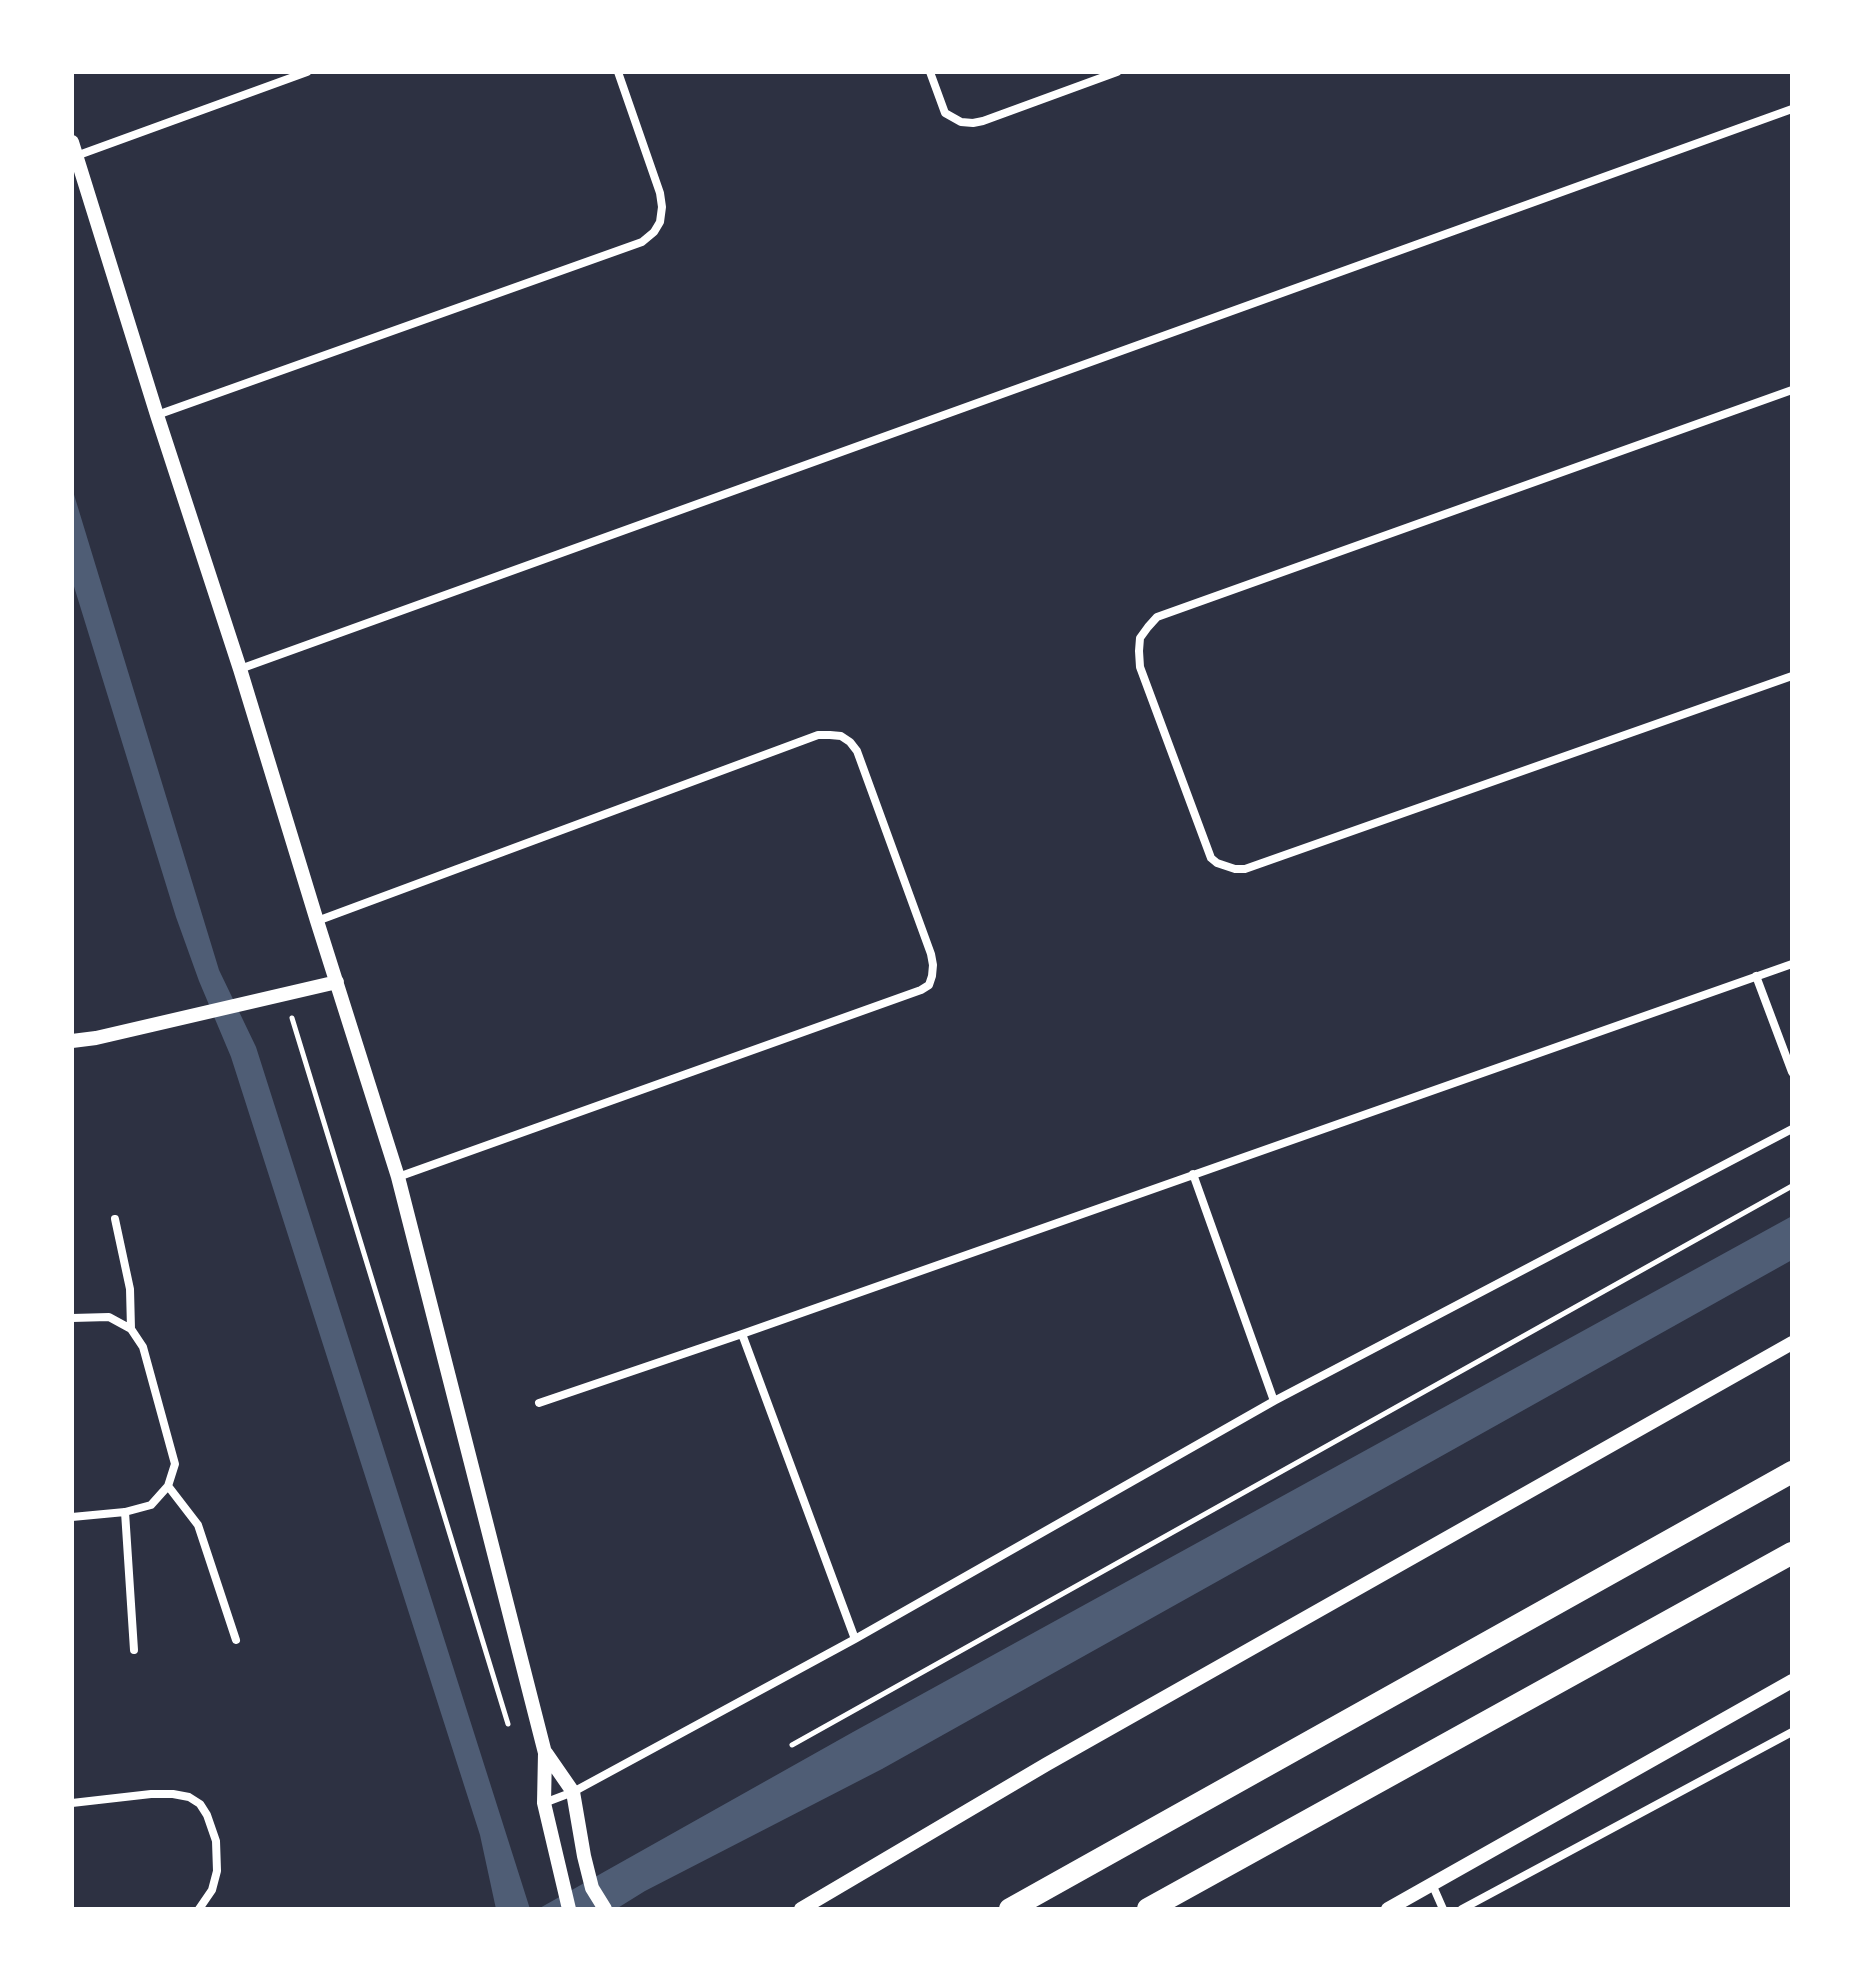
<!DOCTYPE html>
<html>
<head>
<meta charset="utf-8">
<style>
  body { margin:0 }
  #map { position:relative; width:1864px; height:1981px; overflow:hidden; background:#2d3142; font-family:"IBM Plex Sans",sans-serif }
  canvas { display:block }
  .frame { position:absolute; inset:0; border:74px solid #fff; pointer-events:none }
</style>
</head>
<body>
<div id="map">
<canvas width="1864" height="1981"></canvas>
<div class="frame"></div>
</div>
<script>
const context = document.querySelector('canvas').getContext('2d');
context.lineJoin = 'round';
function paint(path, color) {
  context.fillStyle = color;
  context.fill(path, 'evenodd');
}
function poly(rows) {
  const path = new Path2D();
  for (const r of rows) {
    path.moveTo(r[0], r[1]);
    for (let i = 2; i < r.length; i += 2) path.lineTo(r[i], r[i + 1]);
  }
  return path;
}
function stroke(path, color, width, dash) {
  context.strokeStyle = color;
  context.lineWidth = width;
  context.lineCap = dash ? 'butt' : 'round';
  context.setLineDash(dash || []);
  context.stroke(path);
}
const water = poly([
  [72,488,219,970,256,1047,530,1909,496,1909,480,1835,231,1057,199,981,176,917,72,580],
  [1792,1216,1792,1260,882,1769,645,1891,616,1909,538,1909,853,1732]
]);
const path = poly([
  [292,1018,508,1724],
  [792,1745,1792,1186]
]);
const minor = poly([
  [930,72,945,113,961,122,973,123,983,121,1117,72],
  [76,156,307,72],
  [1792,390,1157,617,1148,627,1140,638,1139,651,1140,667,1211,858,1217,863,1235,869,1245,869,1792,676],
  [157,415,642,242,654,232,660,222,662,207,660,193,618,72],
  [240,669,1792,109],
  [317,921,818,735,830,735,841,736,850,742,857,751,931,954,933,965,932,976,929,985,921,990,398,1177],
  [1756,976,1792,1072],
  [1193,1174,1274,1401],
  [115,1219,130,1289,131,1329],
  [72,1318,109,1317,131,1329,143,1347,175,1464,168,1486,151,1505,125,1512,72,1517],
  [742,1334,855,1639],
  [539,1403,742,1334,1792,964],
  [168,1486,198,1525,236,1640],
  [125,1512,134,1650],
  [72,1803,151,1794,173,1794,189,1797,200,1804,207,1815,216,1841,217,1871,212,1890,199,1909],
  [544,1803,573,1792,855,1639,1274,1401,1792,1129],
  [1432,1884,1443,1909],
  [1462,1909,1792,1732]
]);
const tertiary = poly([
  [72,142,157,415,240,669,317,921,398,1177,545,1753,544,1803,569,1909],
  [72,1041,96,1038,337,982],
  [546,1753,573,1792,584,1856,592,1888,605,1909],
  [801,1909,1047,1764,1792,1343],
  [1388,1909,1792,1681]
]);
const trunk = poly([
  [1010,1909,1792,1472],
  [1148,1909,1792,1553]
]);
paint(water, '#4f5d75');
stroke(path, '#fff', 5);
stroke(minor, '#fff', 8);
stroke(tertiary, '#fff', 14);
stroke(trunk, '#fff', 22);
</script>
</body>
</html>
